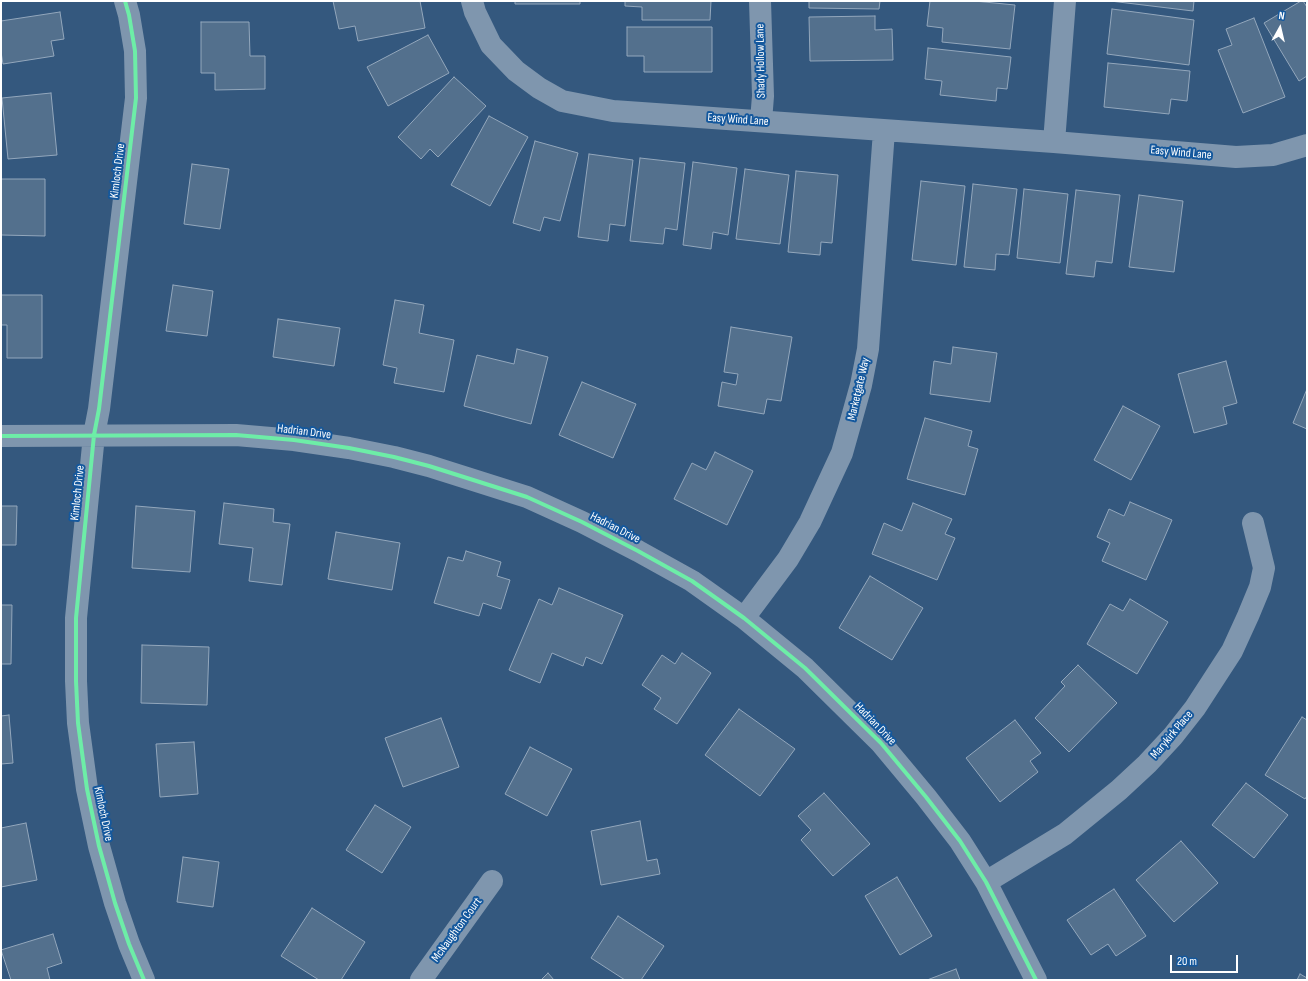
<!DOCTYPE html>
<html>
<head>
<meta charset="utf-8">
<style>
  body { margin:0 }
  #map { position:relative; width:1308px; height:981px; overflow:hidden; background:#34587e; font-family:"Sofia Sans Condensed",sans-serif }
  canvas { display:block }
  .frame { position:absolute; inset:0; border:2px solid #fff; pointer-events:none }
  .north { position:absolute; left:1260px; top:8px; width:40px; height:40px; -webkit-text-stroke:3px #14589d; paint-order:stroke; rotate:8deg; font-size:11px; font-weight:700; line-height:16px; text-align:center; color:#fff }
  .north::after { content:''; display:block; margin:auto; width:14px; height:18px; background:#fff; clip-path:polygon(50% 0,100% 100%,50% 72%,0 100%) }
  .scale { position:absolute; left:1170px; top:955px; width:68px; height:18px; box-sizing:border-box; border:2px solid #fff; border-top:0; padding-left:5px; font-size:12px; line-height:14px; white-space:nowrap; color:#fff; -webkit-text-stroke:3px #14589d; paint-order:stroke }
</style>
</head>
<body>
<div id="map">
<canvas width="1308" height="981"></canvas>
<div class="frame"></div>
<div class="north">N</div>
<div class="scale">20 m</div>
</div>
<script>
const context = document.querySelector('canvas').getContext('2d');
context.lineJoin = 'round';
function paint(path, color) {
  context.fillStyle = color;
  context.fill(path, 'evenodd');
}
function poly(rows) {
  const path = new Path2D();
  for (const r of rows) {
    path.moveTo(r[0], r[1]);
    for (let i = 2; i < r.length; i += 2) path.lineTo(r[i], r[i + 1]);
  }
  return path;
}
function stroke(path, color, width, dash) {
  context.strokeStyle = color;
  context.lineWidth = width;
  context.lineCap = dash ? 'butt' : 'round';
  context.setLineDash(dash || []);
  context.stroke(path);
}
function drawText(font, color, halo, rows, align = 'center') {
  context.font = font + ' "Sofia Sans Condensed",sans-serif';
  context.lineWidth = 4;
  context.setLineDash([]);
  context.textBaseline = 'middle';
  context.strokeStyle = halo;
  context.fillStyle = color;
  for (const [text, x, y, turn = 0] of rows) {
    context.save();
    context.translate(x, y);
    context.rotate((+turn || 0) * Math.PI / 180);
    context.textAlign = isNaN(turn) ? turn : align;
    if (halo) context.strokeText(text, 0, 0);
    context.fillText(text, 0, 0);
    context.restore();
  }
}
const building = poly([
  [333,1,420,1,425,28,358,41,355,26,339,29,333,1],
  [515,1,580,1,580,4,515,4,515,1],
  [625,1,711,1,710,20,642,20,642,7,625,6,625,1],
  [809,1,880,1,879,9,809,8,809,1],
  [930,1,974,1,1015,5,1010,49,942,42,943,28,927,26,930,1],
  [1110,1,1194,1,1193,11,1110,1],
  [1301,1,1303,1,1307,7,1307,76,1299,81,1264,23,1301,1],
  [1112,9,1194,20,1189,65,1107,54,1112,9],
  [60,12,64,39,51,41,54,56,3,64,1,52,1,21,60,12],
  [875,16,875,30,892,29,893,60,810,61,809,17,875,16],
  [1254,18,1285,97,1243,113,1218,50,1232,45,1226,29,1254,18],
  [201,22,249,22,250,56,265,56,265,89,215,90,215,73,201,73,201,22],
  [627,27,712,27,712,72,644,72,644,56,627,56,627,27],
  [428,35,449,73,388,106,367,67,428,35],
  [928,48,1011,57,1007,89,997,88,996,101,940,95,942,81,925,79,928,48],
  [1108,63,1190,71,1187,101,1171,99,1169,114,1104,107,1108,63],
  [454,77,486,106,438,157,430,149,421,159,398,137,454,77],
  [51,93,57,155,8,159,2,98,51,93],
  [489,116,528,137,490,206,451,185,489,116],
  [535,141,578,153,560,221,544,217,540,231,513,223,535,141],
  [589,154,633,160,625,226,610,224,608,241,578,237,589,154],
  [640,158,685,163,677,230,665,228,663,244,630,241,640,158],
  [693,162,737,168,728,235,713,232,711,249,683,245,693,162],
  [192,164,229,169,220,229,184,224,192,164],
  [745,169,789,175,780,244,736,239,745,169],
  [796,171,838,175,832,243,821,242,820,255,788,252,796,171],
  [1,179,45,179,45,236,1,235,1,179],
  [921,181,965,186,956,265,912,260,921,181],
  [973,184,1017,189,1009,255,996,254,995,270,964,267,973,184],
  [1024,189,1068,194,1060,263,1017,258,1024,189],
  [1076,190,1120,195,1112,263,1096,261,1094,277,1066,274,1076,190],
  [1139,195,1183,201,1174,272,1129,267,1139,195],
  [173,285,213,291,207,336,166,331,173,285],
  [1,295,42,295,42,358,7,358,7,325,1,325,1,295],
  [395,300,424,305,419,333,454,340,444,392,394,383,397,368,383,365,395,300],
  [278,319,340,328,334,366,273,357,278,319],
  [731,327,792,337,781,401,767,399,764,414,718,406,722,382,736,385,738,374,724,372,731,327],
  [953,347,997,353,990,402,930,394,934,361,951,364,953,347],
  [517,349,548,357,531,424,464,406,477,355,514,364,517,349],
  [1226,361,1237,403,1223,407,1227,424,1194,433,1178,374,1226,361],
  [582,382,636,404,613,458,559,435,582,382],
  [1307,389,1307,429,1293,423,1307,389],
  [1123,406,1160,426,1131,480,1094,460,1123,406],
  [925,418,972,431,968,446,978,449,965,495,907,479,925,418],
  [715,452,753,471,727,525,674,499,692,463,706,470,715,452],
  [1130,502,1172,520,1146,580,1102,561,1110,543,1097,537,1109,509,1124,516,1130,502],
  [224,503,274,509,273,522,290,524,282,585,249,581,253,548,219,544,224,503],
  [913,503,952,519,945,534,955,538,937,580,872,554,884,523,902,531,913,503],
  [1,506,17,506,16,545,1,545,1,506],
  [136,506,195,511,190,572,132,568,136,506],
  [336,532,400,543,392,590,328,579,336,532],
  [466,551,501,562,497,576,510,580,501,609,483,603,479,616,434,603,448,557,463,561,466,551],
  [870,576,923,608,892,660,839,628,870,576],
  [559,588,623,615,602,664,586,657,583,666,552,653,540,683,509,670,539,599,552,605,559,588],
  [1130,599,1168,622,1137,674,1087,644,1110,604,1123,611,1130,599],
  [1,605,12,605,11,664,1,664,1,605],
  [142,645,209,647,207,705,141,703,142,645],
  [682,653,711,673,677,724,654,709,661,698,642,685,662,655,675,664,682,653],
  [1078,665,1117,703,1069,752,1035,718,1065,686,1061,682,1078,665],
  [739,709,795,749,760,796,705,755,739,709],
  [9,715,13,763,1,764,1,716,9,715],
  [1302,717,1307,720,1307,796,1305,799,1265,775,1302,717],
  [441,718,459,767,403,787,385,738,441,718],
  [1015,720,1041,753,1030,761,1038,772,1000,802,966,758,1015,720],
  [194,742,198,794,160,797,156,744,194,742],
  [530,747,572,769,547,816,505,794,530,747],
  [1246,783,1288,815,1254,858,1212,825,1246,783],
  [824,793,870,844,833,876,801,840,811,830,798,816,824,793],
  [375,805,411,827,382,873,346,850,375,805],
  [640,821,647,861,657,859,660,874,601,885,591,831,640,821],
  [26,823,37,880,1,887,1,828,26,823],
  [1181,841,1218,883,1174,922,1136,880,1181,841],
  [183,857,219,862,213,907,177,902,183,857],
  [897,877,932,936,900,955,865,896,897,877],
  [1114,889,1146,936,1116,956,1108,944,1091,955,1067,920,1114,889],
  [312,908,365,942,341,980,319,980,281,956,312,908],
  [618,916,664,946,641,980,625,980,591,958,618,916],
  [53,934,62,963,47,968,50,980,11,980,1,950,53,934],
  [956,969,960,980,927,980,956,969],
  [548,973,554,980,541,980,548,973],
  [1300,974,1307,978,1307,980,1297,980,1300,974]
]);
const minor = poly([
  [125,1,129,15,135,51,136,98,99,409,94,435,76,618,76,681,78,723,87,789,99,846,115,903,129,944,144,980],
  [472,1,475,12,491,45,516,71,539,88,562,101,613,111,1054,142,1236,157,1273,155,1307,145],
  [760,1,763,96,761,121],
  [1054,142,1065,1],
  [1,436,236,435,294,440,349,448,394,457,429,466,527,497,582,522,638,551,692,581,744,618,805,668,881,743,926,797,960,841,986,882,1036,980],
  [744,618,788,559,810,522,842,453,851,421,861,385,868,349,884,131],
  [986,882,1065,834,1119,790,1147,764,1173,736,1195,708,1232,651,1248,616,1260,587,1264,568,1253,523],
  [421,980,492,881]
]);
const cycleway = poly([
  [125,1,129,15,135,51,136,98,99,409,94,435,76,618,76,681,78,723,87,789,99,846,115,903,129,944,144,980],
  [1,436,236,435,294,440,349,448,394,457,429,466,527,497,582,522,638,551,692,581,744,618,805,668,881,743,926,797,960,841,986,882,1036,980]
]);
const streetNames = [
  ["Shady Hollow Lane",761,61,-91],
  ["Easy Wind Lane",738,120,4],
  ["Easy Wind Lane",1181,153,5],
  ["Kimloch Drive",118,171,-83],
  ["Marketgate Way",859,389,-77],
  ["Hadrian Drive",304,432,7],
  ["Kimloch Drive",78,493,-84],
  ["Hadrian Drive",615,528,27],
  ["Hadrian Drive",875,724,46],
  ["Marykirk Place",1172,735,-50],
  ["Kimloch Drive",103,814,78],
  ["McNaughton Court",457,930,-54]
];
paint(building, '#53708d');
stroke(building, '#93a7bc', 1);
stroke(minor, '#7f96ae', 22);
stroke(cycleway, '#6deda7', 4);
drawText('12px', '#fff', '#14589d', streetNames);
</script>
</body>
</html>
